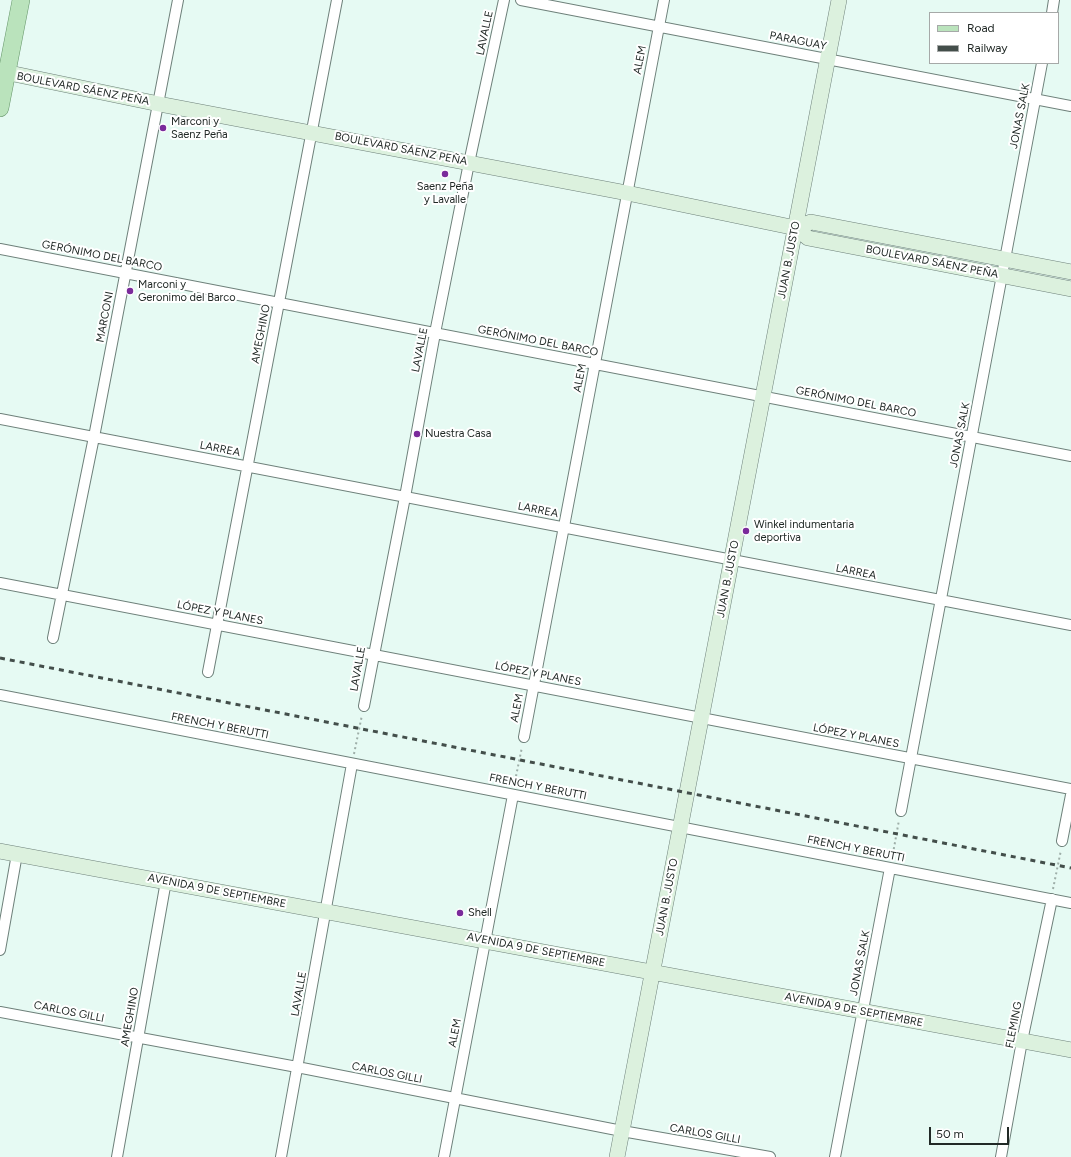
<!DOCTYPE html>
<html>
<head>
<meta charset="utf-8">
<style>
  body { margin:0 }
  #map { position:relative; width:1071px; height:1157px; overflow:hidden; background:#e6faf3; font-family:Figtree,sans-serif }
  canvas { display:block }
  .legend { position:absolute; left:929px; top:12px; width:130px; height:52px; box-sizing:border-box; background:#fff; border:1px solid #a6a9a8; margin:0; padding:5px 7px; list-style:none; font-size:12px; color:#212926 }
  .legend li { display:flex; align-items:center; gap:8px; height:20px }
  .legend b { width:20px; border:1px solid #a6a9a8 }
  .scale { position:absolute; left:929px; top:1127px; width:80px; height:18px; box-sizing:border-box; border:2px solid #212926; border-top:0; padding-left:5px; font-size:12px; line-height:14px; white-space:nowrap; color:#212926; -webkit-text-stroke:3px #fff; paint-order:stroke }
</style>
</head>
<body>
<div id="map">
<canvas width="1071" height="1157"></canvas>
<ul class="legend">
<li><b style="height:5px;background:#bae3bc"></b>Road</li>
<li><b style="height:5px;background:#434e4a"></b>Railway</li>
</ul>
<div class="scale">50 m</div>
</div>
<script>
const context = document.querySelector('canvas').getContext('2d');
context.lineJoin = 'round';
function poly(rows) {
  const path = new Path2D();
  for (const r of rows) {
    path.moveTo(r[0], r[1]);
    for (let i = 2; i < r.length; i += 2) path.lineTo(r[i], r[i + 1]);
  }
  return path;
}
function stroke(path, color, width, dash) {
  context.strokeStyle = color;
  context.lineWidth = width;
  context.lineCap = dash ? 'butt' : 'round';
  context.setLineDash(dash || []);
  context.stroke(path);
}
function drawText(font, color, halo, rows, align = 'center') {
  context.font = font + ' Figtree,sans-serif';
  context.lineWidth = 4;
  context.setLineDash([]);
  context.textBaseline = 'middle';
  context.strokeStyle = halo;
  context.fillStyle = color;
  for (const [text, x, y, turn = 0] of rows) {
    context.save();
    context.translate(x, y);
    context.rotate((+turn || 0) * Math.PI / 180);
    context.textAlign = isNaN(turn) ? turn : align;
    if (halo) context.strokeText(text, 0, 0);
    context.fillText(text, 0, 0);
    context.restore();
  }
}
const path = poly([
  [354,754,362,715],
  [514,786,522,747],
  [892,859,899,820],
  [1053,889,1061,850]
]);
const street = poly([
  [521,0,1071,106],
  [1052,13,1054,0],
  [0,249,1071,456],
  [0,419,1071,625],
  [0,583,1071,789],
  [53,638,94,437,178,0],
  [208,672,337,0],
  [0,695,1071,903],
  [364,706,405,497,435,333,469,163,504,0],
  [524,737,664,0],
  [901,811,1042,63],
  [1062,841,1071,795],
  [0,950,17,854],
  [0,1012,297,1067,622,1131,770,1157],
  [117,1157,166,881],
  [281,1157,352,764],
  [444,1157,513,795],
  [835,1157,890,868],
  [1001,1157,1022,1041,1052,899]
]);
const secondary = poly([
  [0,71,159,104,627,193,796,228,808,238,1071,289],
  [796,228,811,222,1071,272],
  [0,851,1071,1050],
  [617,1157,839,0]
]);
const primary = poly([
  [0,108,21,0]
]);
const rail = poly([
  [0,658,1071,868]
]);
const markers = [
  [163,128,4,"#7a2a9b"],
  [445,174,4,"#7a2a9b"],
  [130,291,4,"#7a2a9b"],
  [417,434,4,"#7a2a9b"],
  [746,531,4,"#7a2a9b"],
  [460,913,4,"#7a2a9b"]
];
const streetNames = [
  ["LAVALLE",485,33,-78],
  ["PARAGUAY",798,41,11],
  ["ALEM",640,60,-79],
  ["BOULEVARD SÁENZ PEÑA",83,89,11],
  ["JONAS SALK",1020,116,-79],
  ["BOULEVARD SÁENZ PEÑA",401,149,11],
  ["GERÓNIMO DEL BARCO",102,256,11],
  ["JUAN B. JUSTO",789,260,-79],
  ["BOULEVARD SÁENZ PEÑA",932,262,11],
  ["MARCONI",105,317,-79],
  ["AMEGHINO",261,334,-79],
  ["GERÓNIMO DEL BARCO",538,341,11],
  ["LAVALLE",420,350,-79],
  ["ALEM",580,378,-79],
  ["GERÓNIMO DEL BARCO",856,402,11],
  ["JONAS SALK",960,435,-79],
  ["LARREA",220,449,11],
  ["LARREA",538,510,11],
  ["LARREA",856,572,11],
  ["JUAN B. JUSTO",728,579,-79],
  ["LÓPEZ Y PLANES",220,613,11],
  ["LAVALLE",358,669,-80],
  ["LÓPEZ Y PLANES",538,674,11],
  ["ALEM",517,708,-79],
  ["FRENCH Y BERUTTI",220,726,11],
  ["LÓPEZ Y PLANES",856,736,11],
  ["FRENCH Y BERUTTI",538,787,11],
  ["FRENCH Y BERUTTI",856,849,11],
  ["AVENIDA 9 DE SEPTIEMBRE",217,891,11],
  ["JUAN B. JUSTO",667,897,-79],
  ["AVENIDA 9 DE SEPTIEMBRE",536,950,11],
  ["JONAS SALK",860,963,-79],
  ["LAVALLE",299,994,-80],
  ["AVENIDA 9 DE SEPTIEMBRE",854,1010,11],
  ["CARLOS GILLI",69,1012,11],
  ["AMEGHINO",130,1017,-80],
  ["FLEMING",1014,1025,-79],
  ["ALEM",455,1033,-79],
  ["CARLOS GILLI",387,1073,11],
  ["CARLOS GILLI",705,1134,10]
];
const poiNames = [
  ["Marconi y",171,122],
  ["Saenz Peña",171,135],
  ["Saenz Peña",445,187,"center"],
  ["y Lavalle",445,200,"center"],
  ["Marconi y",138,285],
  ["Geronimo del Barco",138,298],
  ["Nuestra Casa",425,434],
  ["Winkel indumentaria",754,525],
  ["deportiva",754,538],
  ["Shell",468,913]
];
stroke(street, '#6e807a', 12);
stroke(secondary, '#6e807a', 16);
stroke(primary, '#67966b', 18);
stroke(path, '#9eaea8', 2, [2, 3]);
stroke(street, '#fff', 10);
stroke(secondary, '#dcf1de', 15);
stroke(primary, '#bae3bc', 17);
stroke(rail, '#434e4a', 3, [5, 5]);
for (const [x, y, r, color] of markers) {
  const dot = new Path2D();
  dot.arc(x, y, r, 0, 2 * Math.PI);
  context.fillStyle = color;
  context.fill(dot);
  stroke(dot, '#fff', 1.5);
}
drawText('11px', '#212926', '#fff', streetNames);
drawText('11px', '#212926', '#fff', poiNames, 'left');
</script>
</body>
</html>
